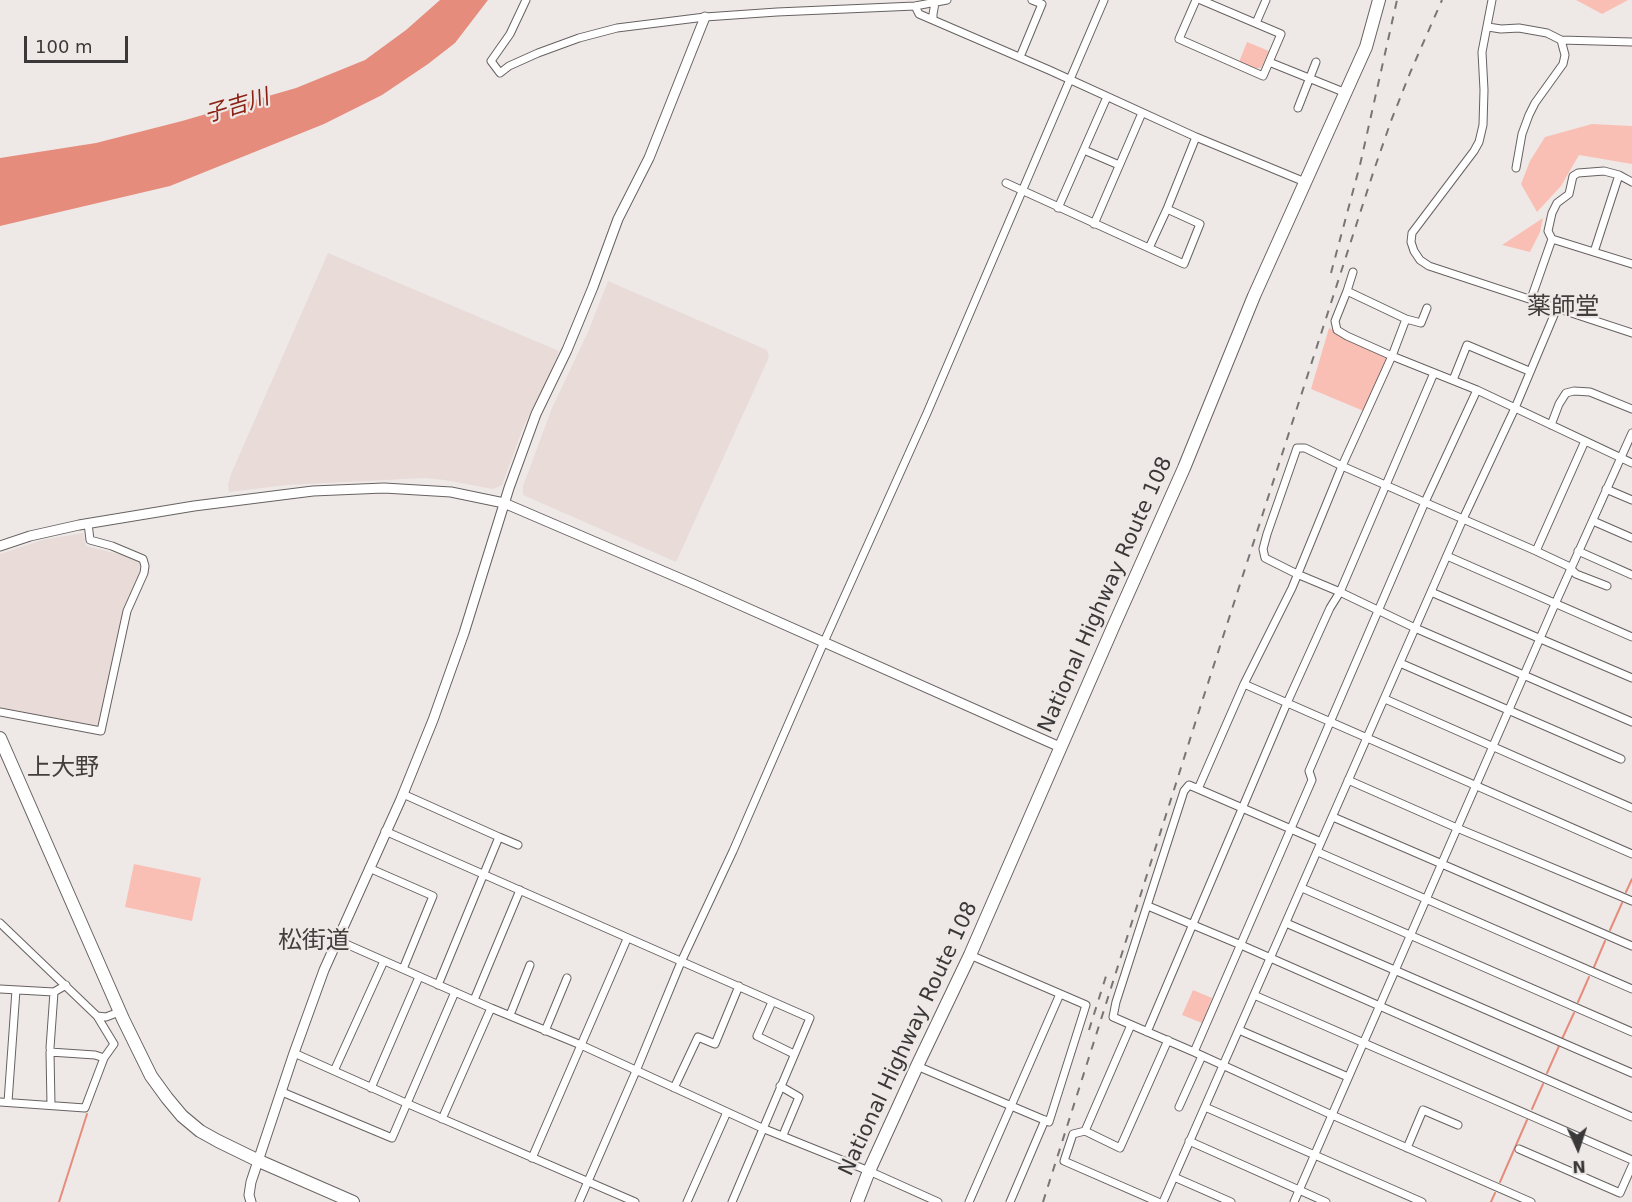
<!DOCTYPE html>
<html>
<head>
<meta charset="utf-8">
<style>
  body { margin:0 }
  #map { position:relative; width:1632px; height:1202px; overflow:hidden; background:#eee9e7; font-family:"DejaVu Sans",sans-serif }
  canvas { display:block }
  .north { position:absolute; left:1548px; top:1118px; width:60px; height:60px; -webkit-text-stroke:4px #eee9e7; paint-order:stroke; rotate:177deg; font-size:16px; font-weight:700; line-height:24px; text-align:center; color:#3a3838 }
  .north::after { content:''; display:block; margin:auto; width:21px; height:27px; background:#3a3838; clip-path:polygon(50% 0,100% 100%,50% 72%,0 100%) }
  .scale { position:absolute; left:24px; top:36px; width:104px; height:27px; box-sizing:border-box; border:3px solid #3a3838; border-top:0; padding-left:8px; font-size:18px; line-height:21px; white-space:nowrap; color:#3a3838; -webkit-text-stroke:4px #eee9e7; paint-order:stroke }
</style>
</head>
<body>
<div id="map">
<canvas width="1632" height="1202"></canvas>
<div class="north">N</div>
<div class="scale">100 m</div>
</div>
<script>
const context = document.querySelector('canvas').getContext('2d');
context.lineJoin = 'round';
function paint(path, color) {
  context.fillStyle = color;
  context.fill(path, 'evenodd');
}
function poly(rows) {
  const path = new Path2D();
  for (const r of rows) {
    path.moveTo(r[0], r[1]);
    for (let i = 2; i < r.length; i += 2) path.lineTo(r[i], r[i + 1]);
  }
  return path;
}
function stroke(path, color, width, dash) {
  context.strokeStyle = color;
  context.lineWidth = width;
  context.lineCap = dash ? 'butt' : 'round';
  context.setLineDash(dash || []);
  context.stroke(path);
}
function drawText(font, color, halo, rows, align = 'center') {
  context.font = font + ' "DejaVu Sans","Noto Sans JP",sans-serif';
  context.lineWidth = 4.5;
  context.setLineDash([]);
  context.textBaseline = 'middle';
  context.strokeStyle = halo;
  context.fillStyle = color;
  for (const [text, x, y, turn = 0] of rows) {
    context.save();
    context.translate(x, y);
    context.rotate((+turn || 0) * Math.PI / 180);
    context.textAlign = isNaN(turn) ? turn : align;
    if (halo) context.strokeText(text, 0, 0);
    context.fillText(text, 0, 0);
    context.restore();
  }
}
const built = poly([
  [328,253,559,351,548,379,524,425,502,485,493,489,445,480,424,478,286,485,229,492,228,485,231,474],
  [608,281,767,350,769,357,676,562,523,495,523,486,552,408,588,332],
  [83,533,86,546,126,556,141,563,137,583,127,605,98,726,0,708,0,554,42,540]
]);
const green = poly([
  [1576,0,1628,0,1602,14],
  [1247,42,1269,51,1261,68,1255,68,1239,62],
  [1592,124,1632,126,1632,164,1579,155,1561,186,1537,212,1521,184,1530,161,1545,137],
  [1543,218,1540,232,1530,252,1502,245],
  [1329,328,1389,357,1366,412,1311,389],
  [134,864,201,878,192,921,125,907],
  [1193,990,1212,998,1202,1023,1182,1015]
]);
const water = poly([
  [440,0,488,0,455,43,428,64,382,95,324,124,170,186,0,226,0,158,96,143,182,121,296,88,365,60,406,30]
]);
const stream = poly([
  [1626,892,1632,879],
  [1610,930,1622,903],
  [1594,967,1605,941],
  [1578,1002,1589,977],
  [1562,1039,1574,1013],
  [1547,1073,1559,1046],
  [1532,1109,1543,1084],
  [1500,1182,1527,1120],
  [59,1202,87,1114],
  [1491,1202,1495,1193]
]);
const street = poly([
  [526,0,510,34,491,61,500,73,509,66,538,53,579,38,617,28,705,17,777,12,915,6,947,0],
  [1196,0,1179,39,1263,76,1281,34,1201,0],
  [1492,0,1482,52,1484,90,1483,125,1479,142,1474,151,1412,233,1411,242,1414,251,1420,260,1429,266,1632,333],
  [915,6,919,14,1049,70,1196,137,1305,182],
  [933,20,933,14,935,3],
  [1256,23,1266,0],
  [1488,27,1501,29,1519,28,1547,33,1561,40,1632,42],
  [1020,57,1042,4,1032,0],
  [1269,62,1346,93],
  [1298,108,1316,62],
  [1084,150,1119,165],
  [1516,168,1522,134,1529,115,1535,103,1563,64,1565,55,1561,40],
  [1006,183,1184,264,1200,224,1167,209],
  [1058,208,1107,97],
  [1094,224,1142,113],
  [1552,239,1548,231,1552,213,1557,203,1569,194,1573,176,1578,173,1604,171,1619,175,1632,182],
  [1149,248,1167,209,1196,137],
  [1594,252,1619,175],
  [1347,291,1353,272],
  [1531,299,1552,239,1632,264],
  [1406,319,1421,323,1427,308],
  [1453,380,1467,345,1529,371],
  [1551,425,1559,404,1566,393,1574,391,1590,392,1632,409],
  [1606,489,1632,500],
  [1593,521,1632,538],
  [1536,551,1585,441],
  [1578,551,1632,575],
  [1447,556,1632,637],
  [1607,586,1576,574,1568,566,1536,551,1342,466,1305,448,1297,448,1267,534,1263,549,1265,558,1297,574,1340,592,1415,628,1632,722],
  [1431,592,1632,678],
  [1400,663,1621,759],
  [1244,684,1632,854],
  [1385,699,1632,808],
  [0,712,101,731,127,611,144,573,145,566,143,559,112,546,90,540,88,523],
  [1348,780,1457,828,1632,901],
  [1198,789,1244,684,1292,588,1342,466,1392,356,1406,319,1347,291,1335,321,1337,330,1347,336,1392,356,1477,390,1632,463],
  [403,794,499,837,438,985],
  [1333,817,1632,946],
  [385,831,810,1018,732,1202],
  [499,837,518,845],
  [1321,842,1189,785,1184,791,1116,1002,1113,1017,1194,1052,1332,1115,1531,1202],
  [1318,852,1632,989],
  [369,868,433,896,403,969],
  [1302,888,1632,1032],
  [1148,906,1241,945,1632,1117],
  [0,923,97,1016,106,1017,119,1012],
  [1286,923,1632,1073],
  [337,940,491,1008,581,1045,762,1128,869,1171,938,1202],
  [0,989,54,992,66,985],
  [1254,995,1632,1160],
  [474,1000,520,890],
  [772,1002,757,1036,794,1054],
  [510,1015,530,965],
  [1131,1025,1085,1131,1073,1134,1064,1161,1158,1202],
  [1239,1030,1348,1077],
  [545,1031,567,978],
  [1147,1032,1287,703,1330,608,1340,592,1434,373],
  [50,1048,54,992],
  [1194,1052,1312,780,1309,771,1425,502,1477,390],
  [294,1053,406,1103,635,1202],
  [917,1066,1049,1122,1086,1005,970,955],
  [334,1071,384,961],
  [780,1086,799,1097,783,1135],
  [371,1088,419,977],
  [674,1088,698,1037,715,1044,739,986],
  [282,1092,392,1138,455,992],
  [0,1102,85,1108,104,1058,114,1044,97,1016],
  [8,1102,16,990],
  [51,1105,50,1052,95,1055,104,1058],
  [1179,1107,1202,1056],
  [1205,1107,1422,1202],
  [442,1119,491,1008],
  [1085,1131,1120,1148,1168,1040],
  [1189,1141,1326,1202],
  [1407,1148,1423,1110,1458,1125],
  [1519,1149,1620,1193,1632,1166],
  [532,1158,627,939],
  [1174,1177,1231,1202],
  [579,1202,636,1071,681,962,733,851,824,642,927,413,1104,0],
  [687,1202,727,1112],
  [969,1202,1060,994],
  [1010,1202,1045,1120],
  [1163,1202,1463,519,1515,408,1557,308],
  [1294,1202,1555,604,1632,433]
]);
const secondary = poly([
  [0,546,30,536,79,525,194,506,313,491,384,488,451,492,504,503,693,584,1060,747],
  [251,1202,249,1195,251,1182,294,1053,324,970,401,799,433,720,464,633,509,488,536,414,567,350,593,287,618,219,649,158,705,17]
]);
const highway = poly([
  [0,738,123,1019,151,1076,167,1098,182,1116,200,1131,218,1141,259,1161,353,1202],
  [857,1202,869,1171,917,1066,970,955,1114,625,1184,468,1254,296,1366,47,1379,0]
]);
const rail = poly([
  [1331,273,1360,165,1397,0],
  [1089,1030,1107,973],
  [1043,1202,1199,711,1374,170,1391,121,1410,73,1442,0]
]);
const streetNames = [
  ["National Highway Route 108",1106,595,-66],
  ["National Highway Route 108",909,1039,-65]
];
const waterNames = [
  ["子吉川",237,107,-17]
];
const quarterNames = [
  ["薬師堂",1563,308],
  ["上大野",63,769],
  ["松街道",314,942]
];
paint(built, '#e8dbd8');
paint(green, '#fabfb4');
paint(water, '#e68c7c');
stroke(stream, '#e68c7c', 2);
stroke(street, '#676261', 9);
stroke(secondary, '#676261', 11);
stroke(highway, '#676261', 14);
stroke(street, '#fff', 7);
stroke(secondary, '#fff', 9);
stroke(highway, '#fff', 12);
stroke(rail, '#787574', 2, [8, 8]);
drawText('21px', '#3a3838', '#eee9e7', streetNames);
drawText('italic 22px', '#8b2114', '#eee9e7', waterNames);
drawText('24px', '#423e3d', '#eee9e7', quarterNames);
</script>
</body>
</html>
